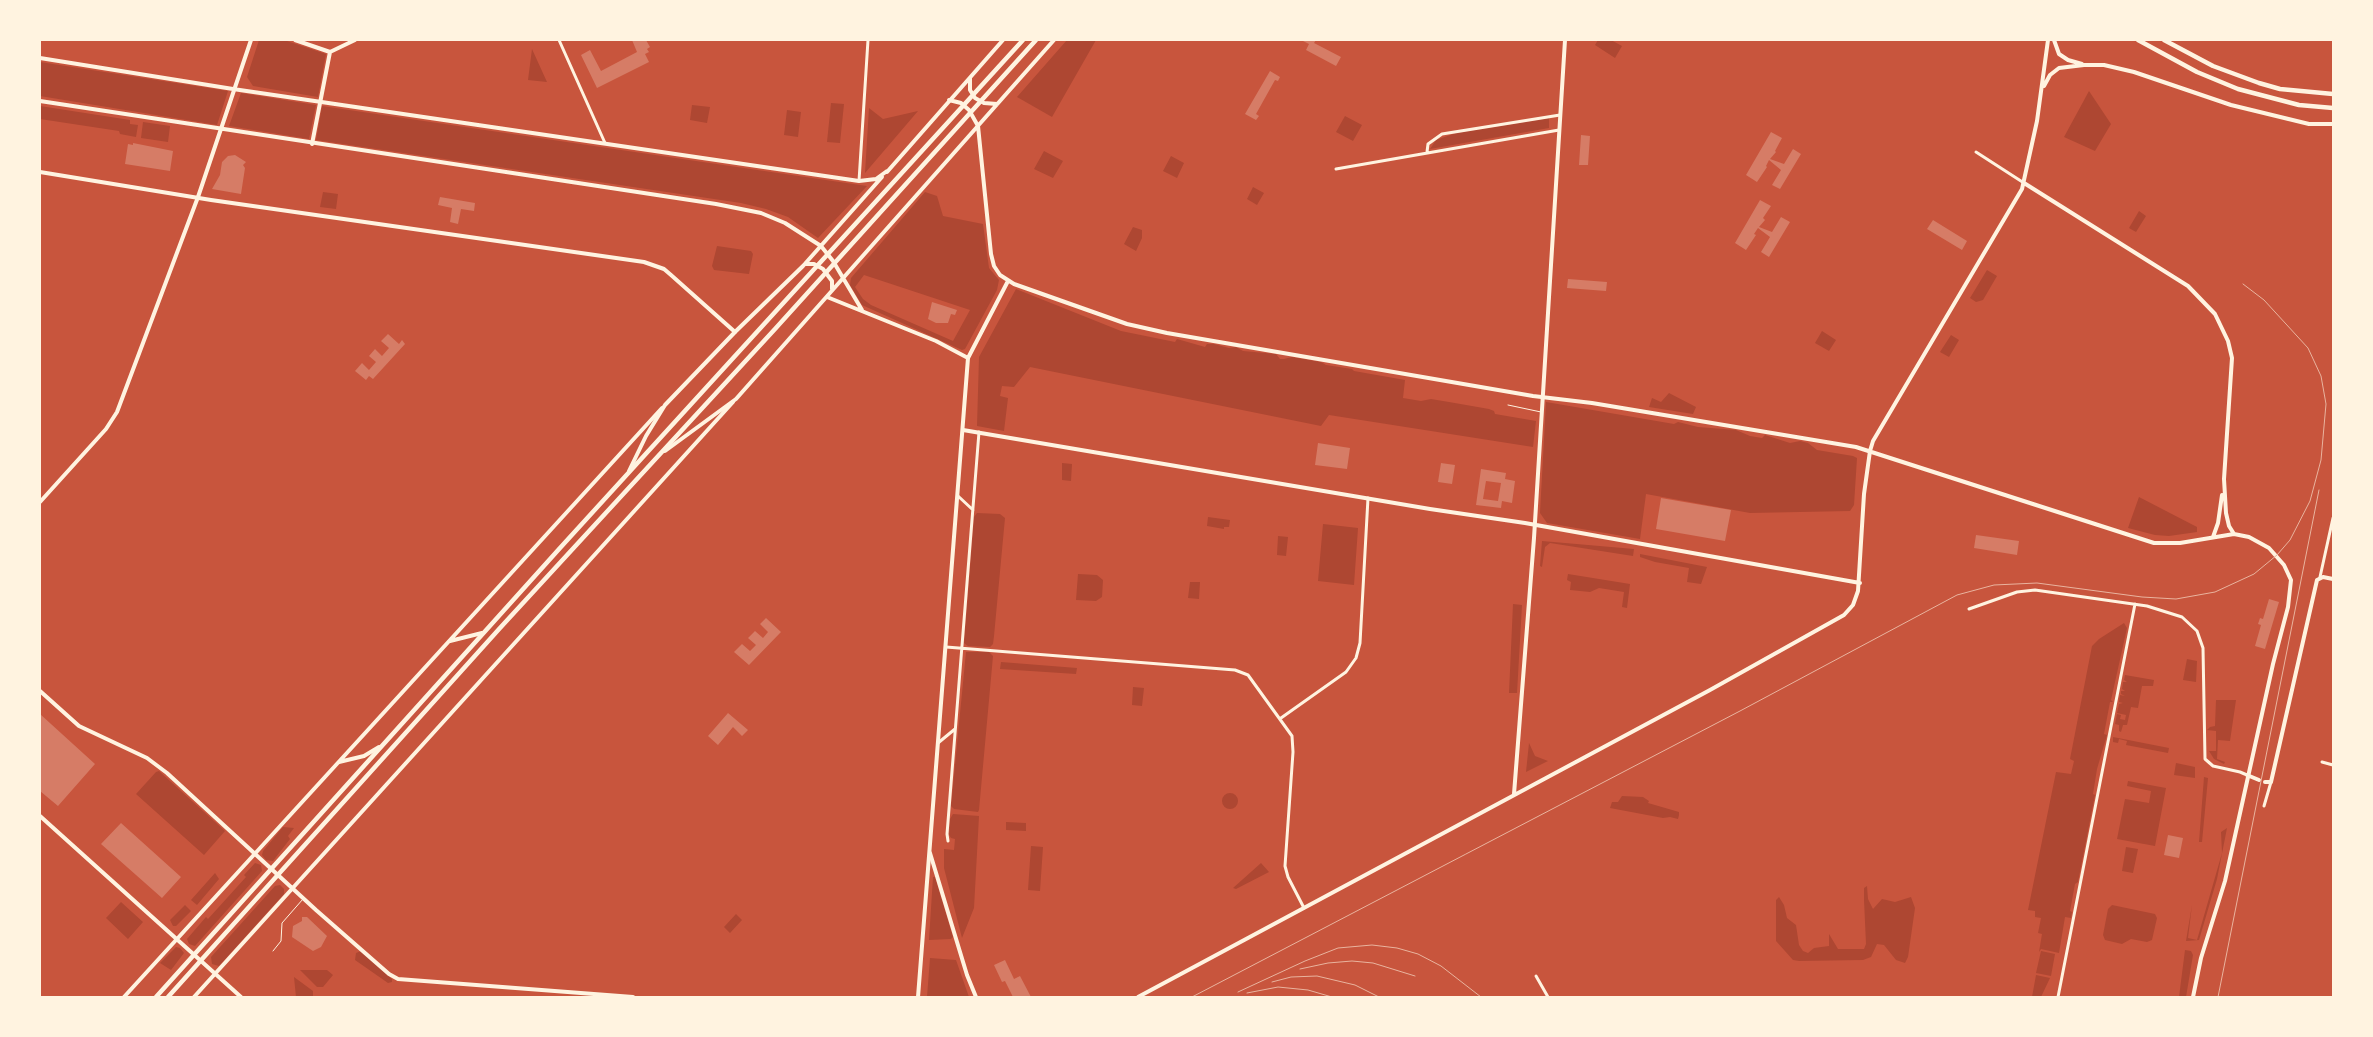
<!DOCTYPE html>
<html>
<head>
<meta charset="utf-8">
<style>
  body { margin:0 }
  #map { position:relative; width:2373px; height:1037px; overflow:hidden; background:#c8553d; font-family:Spectral,serif }
  canvas { display:block }
  .frame { position:absolute; inset:0; border:41px solid #fff3e0; pointer-events:none }
</style>
</head>
<body>
<div id="map">
<canvas width="2373" height="1037"></canvas>
<div class="frame"></div>
</div>
<script>
const context = document.querySelector('canvas').getContext('2d');
context.lineJoin = 'round';
function paint(path, color) {
  context.fillStyle = color;
  context.fill(path, 'evenodd');
}
function poly(rows) {
  const path = new Path2D();
  for (const r of rows) {
    if (r.length === 3) {
      path.moveTo(r[0] + r[2], r[1]);
      path.arc(r[0], r[1], r[2], 0, 2 * Math.PI);
      continue;
    }
    path.moveTo(r[0], r[1]);
    for (let i = 2; i < r.length; i += 2) path.lineTo(r[i], r[i + 1]);
  }
  return path;
}
function stroke(path, color, width, dash) {
  context.strokeStyle = color;
  context.lineWidth = width;
  context.lineCap = dash ? 'butt' : 'round';
  context.setLineDash(dash || []);
  context.stroke(path);
}
const green = poly([
  [259,40,284,40,326,54,318,97,253,86,247,77],
  [1067,40,1096,40,1052,117,1017,97],
  [1598,40,1611,40,1622,46,1615,58,1595,45],
  [532,49,547,82,528,80],
  [40,62,228,91,217,125,40,96],
  [2089,91,2111,124,2095,151,2064,137],
  [241,93,316,105,309,139,229,126],
  [831,103,844,104,840,143,827,142],
  [692,105,710,107,707,123,690,120],
  [40,106,130,120,130,124,138,125,136,137,120,134,119,131,40,119],
  [322,106,696,161,867,186,818,238,788,217,766,209,741,203,316,140],
  [869,108,883,119,918,111,865,173],
  [787,110,801,112,798,137,784,135],
  [1345,116,1362,125,1353,141,1336,132],
  [1549,118,1549,128,1430,149,1436,140,1456,133],
  [143,122,170,126,168,142,141,138],
  [1044,151,1063,161,1053,178,1034,169],
  [1171,156,1184,163,1177,178,1163,171],
  [1253,187,1264,193,1257,205,1247,199],
  [323,192,338,194,336,209,320,207],
  [925,192,937,196,943,216,983,224,989,268,999,280,997,290,965,349,962,350,862,305,850,285,851,278],
  [864,275,970,310,953,341,871,305,863,299,855,287],
  [2139,211,2146,216,2136,232,2129,228],
  [1133,227,1142,230,1142,238,1136,251,1124,244],
  [717,246,751,251,753,254,749,274,714,270,712,266],
  [1987,270,1997,276,1983,300,1976,302,1970,298],
  [1016,289,1121,331,1175,342,1177,339,1205,347,1207,344,1214,344,1229,348,1236,347,1243,351,1276,354,1280,359,1284,359,1292,357,1321,362,1326,365,1352,369,1354,371,1405,380,1403,398,1421,401,1431,399,1449,402,1489,409,1494,411,1495,414,1536,421,1533,447,1329,415,1321,426,1030,367,1014,387,1002,386,1000,396,1008,398,1004,431,977,426,979,357],
  [1822,331,1836,340,1829,351,1815,343],
  [1951,335,1959,340,1949,357,1940,352],
  [1669,393,1696,407,1693,414,1649,407,1652,398,1661,402],
  [1546,402,1674,424,1678,422,1698,427,1736,430,1750,436,1762,438,1765,435,1790,443,1800,441,1808,443,1817,450,1853,456,1857,458,1854,505,1850,511,1750,513,1646,494,1640,539,1547,523,1540,513],
  [1062,463,1072,464,1071,481,1062,480],
  [2139,497,2197,527,2197,532,2169,536,2155,535,2128,528],
  [977,513,1000,514,1005,518,994,636,993,644,990,647,968,646,964,643,974,517],
  [1208,517,1230,520,1229,527,1224,527,1224,529,1207,526],
  [1323,524,1358,528,1354,585,1318,581],
  [1278,536,1288,537,1286,556,1277,555],
  [1542,541,1634,549,1633,556,1550,543,1545,547,1542,567,1540,566],
  [1640,554,1707,567,1701,584,1687,582,1689,568,1655,562,1640,557],
  [1078,574,1097,575,1103,580,1102,597,1096,601,1076,600],
  [1568,574,1630,584,1627,608,1622,607,1624,592,1599,588,1590,592,1570,590,1571,582,1567,580],
  [1190,582,1200,582,1199,599,1188,598],
  [1513,604,1522,605,1517,693,1509,693],
  [2124,623,2127,628,2111,700,2113,702,2110,702,2104,734,2107,735,2097,769,2093,794,2095,795,2078,882,2075,884,2070,911,2072,912,2071,918,2065,917,2059,953,2041,949,2039,952,2042,934,2038,933,2041,918,2035,917,2035,911,2028,910,2056,772,2071,774,2074,761,2070,759,2092,646,2099,639],
  [966,652,989,652,993,656,979,810,978,812,954,809,951,806],
  [2187,659,2197,661,2196,682,2183,680],
  [1001,662,1077,668,1076,674,1000,669],
  [2125,675,2154,680,2153,686,2142,686,2138,708,2131,707,2127,725,2123,725,2121,732,2119,731,2119,725,2115,724,2117,714,2121,715,2120,719,2125,720,2126,715,2117,713,2119,704,2123,703,2119,702,2120,695,2125,696,2121,694,2121,691,2125,691,2122,689,2123,682,2127,682,2124,680],
  [1133,687,1144,688,1142,706,1132,705],
  [2216,700,2236,700,2230,741,2218,740,2217,759,2225,762,2224,764,2214,759,2209,751,2216,751,2216,731,2207,730,2210,727,2215,726],
  [2113,737,2169,748,2168,753,2126,745,2127,741,2119,739,2118,743,2113,742],
  [1529,743,1535,756,1548,761,1526,772],
  [2176,763,2195,767,2195,778,2174,775],
  [159,771,225,831,204,855,136,794,156,772],
  [2204,777,2208,778,2202,842,2199,842],
  [2128,781,2166,788,2155,846,2117,839,2125,799,2149,803,2151,791,2127,786],
  [1230,801,8],
  [1622,796,1643,797,1649,801,1648,803,1679,812,1679,815,1678,819,1670,817,1663,818,1610,808,1612,802,1618,802],
  [953,814,979,816,974,908,962,938,944,868,944,849,954,850,955,839,951,838,949,835,950,819],
  [1006,822,1026,823,1026,831,1006,830],
  [283,827,294,828,288,836,290,839,273,861,266,860,262,855,263,851],
  [2227,828,2217,879,2199,940,2186,941,2192,905,2188,938,2197,940,2222,853,2221,832],
  [1031,846,1043,847,1040,891,1028,890],
  [2126,847,2138,849,2133,873,2122,871],
  [255,863,261,865,262,871,195,946,189,944,187,939,206,917,208,919,246,877,244,875],
  [1261,863,1269,872,1236,889,1233,888],
  [215,873,219,879,197,905,191,900],
  [933,877,935,877,953,937,951,939,929,940],
  [280,885,284,889,284,894,219,966,212,964,211,957,275,886],
  [1867,886,1868,899,1873,909,1882,899,1895,902,1911,897,1915,908,1908,957,1905,963,1896,960,1884,945,1877,944,1871,957,1863,960,1799,961,1793,960,1776,941,1776,900,1779,897,1784,905,1787,918,1796,925,1799,945,1803,951,1808,953,1814,948,1829,946,1829,934,1838,949,1864,949,1866,944,1864,900,1864,888],
  [121,902,143,922,128,939,106,918],
  [185,905,191,911,176,926,173,926,170,920],
  [2112,905,2155,914,2157,918,2152,940,2147,942,2131,939,2122,944,2105,940,2103,935,2108,909],
  [736,914,742,920,730,933,724,927],
  [176,947,180,948,184,953,171,970,160,963],
  [2185,950,2191,951,2193,955,2186,997,2179,997],
  [361,951,392,979,392,982,388,983,355,960,356,953],
  [2041,951,2055,954,2051,976,2036,973],
  [930,958,956,960,969,997,927,997],
  [300,970,327,970,333,975,323,987,317,987],
  [2036,975,2050,978,2041,997,2032,997],
  [294,977,313,991,313,997,296,997]
]);
const building = poly([
  [632,40,646,40,650,47,647,49,649,52,645,54,649,62,597,88,581,55,590,50,601,71,637,52],
  [1301,40,1316,40,1314,43,1341,57,1336,66,1306,50,1309,44],
  [1270,71,1280,77,1278,81,1275,80,1256,114,1259,116,1256,120,1245,114],
  [1771,132,1782,138,1775,151,1776,152,1770,159,1784,164,1793,149,1801,154,1780,189,1772,185,1781,170,1769,160,1766,166,1767,167,1757,182,1746,175],
  [1581,135,1590,136,1588,165,1579,165],
  [133,143,173,151,170,171,125,164,128,144,133,145],
  [235,155,246,162,243,165,245,168,241,194,212,189,220,175,222,162,228,156],
  [440,197,475,203,474,211,461,209,458,224,450,222,452,208,438,205],
  [1760,200,1771,206,1763,218,1765,220,1759,227,1772,232,1781,217,1790,222,1769,257,1761,252,1770,237,1758,228,1754,234,1756,235,1746,250,1735,243],
  [1933,220,1967,241,1962,250,1927,229],
  [1568,279,1607,282,1606,291,1567,288],
  [932,302,957,310,955,315,951,314,948,323,936,323,928,319],
  [388,334,399,344,402,340,405,344,373,379,369,376,366,380,355,371,362,363,369,370,376,362,369,356,375,349,382,356,389,348,381,341],
  [1318,443,1350,448,1347,469,1315,465],
  [1441,463,1455,465,1452,484,1438,482],
  [1481,469,1506,473,1505,479,1515,481,1512,503,1502,501,1501,508,1476,505],
  [1486,481,1501,483,1498,501,1483,499],
  [1661,498,1731,510,1725,541,1656,529],
  [1976,535,2019,541,2017,555,1974,548],
  [2269,599,2279,602,2265,649,2255,646,2261,625,2258,624,2260,618,2263,619],
  [766,618,781,632,749,665,734,652,742,644,750,651,756,645,748,638,755,631,763,638,768,632,760,624],
  [728,713,748,730,742,736,733,727,718,745,708,736],
  [40,714,95,764,58,806,40,791],
  [121,823,181,877,162,898,101,844],
  [2168,835,2183,838,2179,858,2164,855],
  [302,917,307,917,327,936,321,947,313,951,292,937,293,926,302,921],
  [1005,960,1014,979,1020,976,1031,997,1013,997,1005,981,1002,982,994,965]
]);
const service = poly([
  [1508,405,1541,412],
  [273,951,281,941,282,923,303,899]
]);
const minor = poly([
  [559,40,605,143],
  [1427,152,1428,144,1442,134,1560,115],
  [1976,152,2024,183],
  [1336,169,1559,130],
  [859,181,868,40],
  [958,496,973,510],
  [2320,577,2333,518],
  [1969,609,2017,592,2035,590,2147,606,2182,617,2197,631,2203,648,2205,759,2213,766,2240,772,2247,775],
  [946,647,1235,670,1248,675,1292,736,1293,752,1285,866,1288,877,1304,908],
  [1281,718,1346,672,1356,658,1360,643,1368,498],
  [938,743,955,729],
  [2322,762,2333,765],
  [2264,806,2271,782],
  [948,841,947,834,979,432],
  [1536,976,1548,997],
  [2058,997,2135,604]
]);
const tertiary = poly([
  [295,40,330,52],
  [330,52,355,40],
  [312,144,330,52],
  [40,172,211,200,644,262,664,269,671,275,735,332],
  [963,430,1430,509,1525,523,1860,583],
  [450,641,482,633],
  [40,691,79,726,147,758,167,773,316,910,389,974,398,979,633,997],
  [339,762,364,756,379,747],
  [2247,775,2259,780],
  [2265,782,2271,782,2317,580,2323,577,2333,579],
  [1514,794,1534,538,1565,40],
  [40,816,241,997],
  [930,853,967,975,976,997],
  [124,997,662,408],
  [194,997,733,402],
  [1138,997,1710,690,1844,615,1853,605,1858,591,1864,494,1870,451]
]);
const secondary = poly([
  [2054,40,2059,54,2068,60,2082,64],
  [40,58,233,89,859,181,876,179,887,171],
  [970,78,970,90,975,98,984,103,997,104],
  [2044,86,2050,75,2059,68,2084,65,2104,65,2134,72,2231,105,2309,124,2333,124],
  [949,100,961,103,969,110,978,126,991,254,994,266,1000,275,1014,284,1127,324,1167,333,1533,396,1592,403,1856,447,2154,543,2180,543,2234,534],
  [40,101,716,204,761,213,785,223,821,246,833,261,862,310],
  [887,172,1003,40],
  [2024,183,2188,286,2215,314,2228,341,2232,358,2224,479,2226,513,2229,526,2234,534,2249,537,2269,548,2284,565,2291,580,2288,607,2273,664,2225,881,2201,958,2193,997],
  [805,264,814,264,823,269,832,281,832,289],
  [827,297,936,341,968,358],
  [665,451,736,399,1054,40],
  [1870,451,1873,441,2022,189,2037,121,2048,40],
  [629,471,646,436,665,405,735,332,803,266,882,177],
  [40,502,106,429,117,412,198,197,251,40],
  [2213,537,2218,523,2222,495],
  [918,997,968,358,1008,281]
]);
const primary = poly([
  [2138,40,2197,72,2238,89,2299,105,2333,108],
  [2164,40,2213,66,2259,83,2280,89,2333,94],
  [156,997,560,548,1023,40],
  [168,997,500,628,775,329,1036,40]
]);
const rail = poly([
  [1300,969,1328,963,1352,961,1373,963,1415,976],
  [1272,982,1291,977,1317,976,1355,985,1379,997],
  [1238,992,1305,961,1338,948,1372,945,1397,948,1418,954,1441,966,1481,997],
  [1247,993,1278,987,1308,990,1332,997],
  [1192,997,1740,711,1957,595,1994,585,2037,583,2142,597,2176,599,2215,592,2254,574,2277,555,2290,540,2310,501,2321,460,2326,404,2321,376,2308,348,2264,300,2243,284],
  [2218,997,2319,490]
]);
paint(green, '#ae4732');
paint(building, '#d67c66');
stroke(service, '#fff3e0', 1);
stroke(minor, '#fff3e0', 3);
stroke(tertiary, '#fff3e0', 4);
stroke(secondary, '#fff3e0', 4);
stroke(primary, '#fff3e0', 4.5);
stroke(rail, '#e9b49f', 1);
</script>
</body>
</html>
